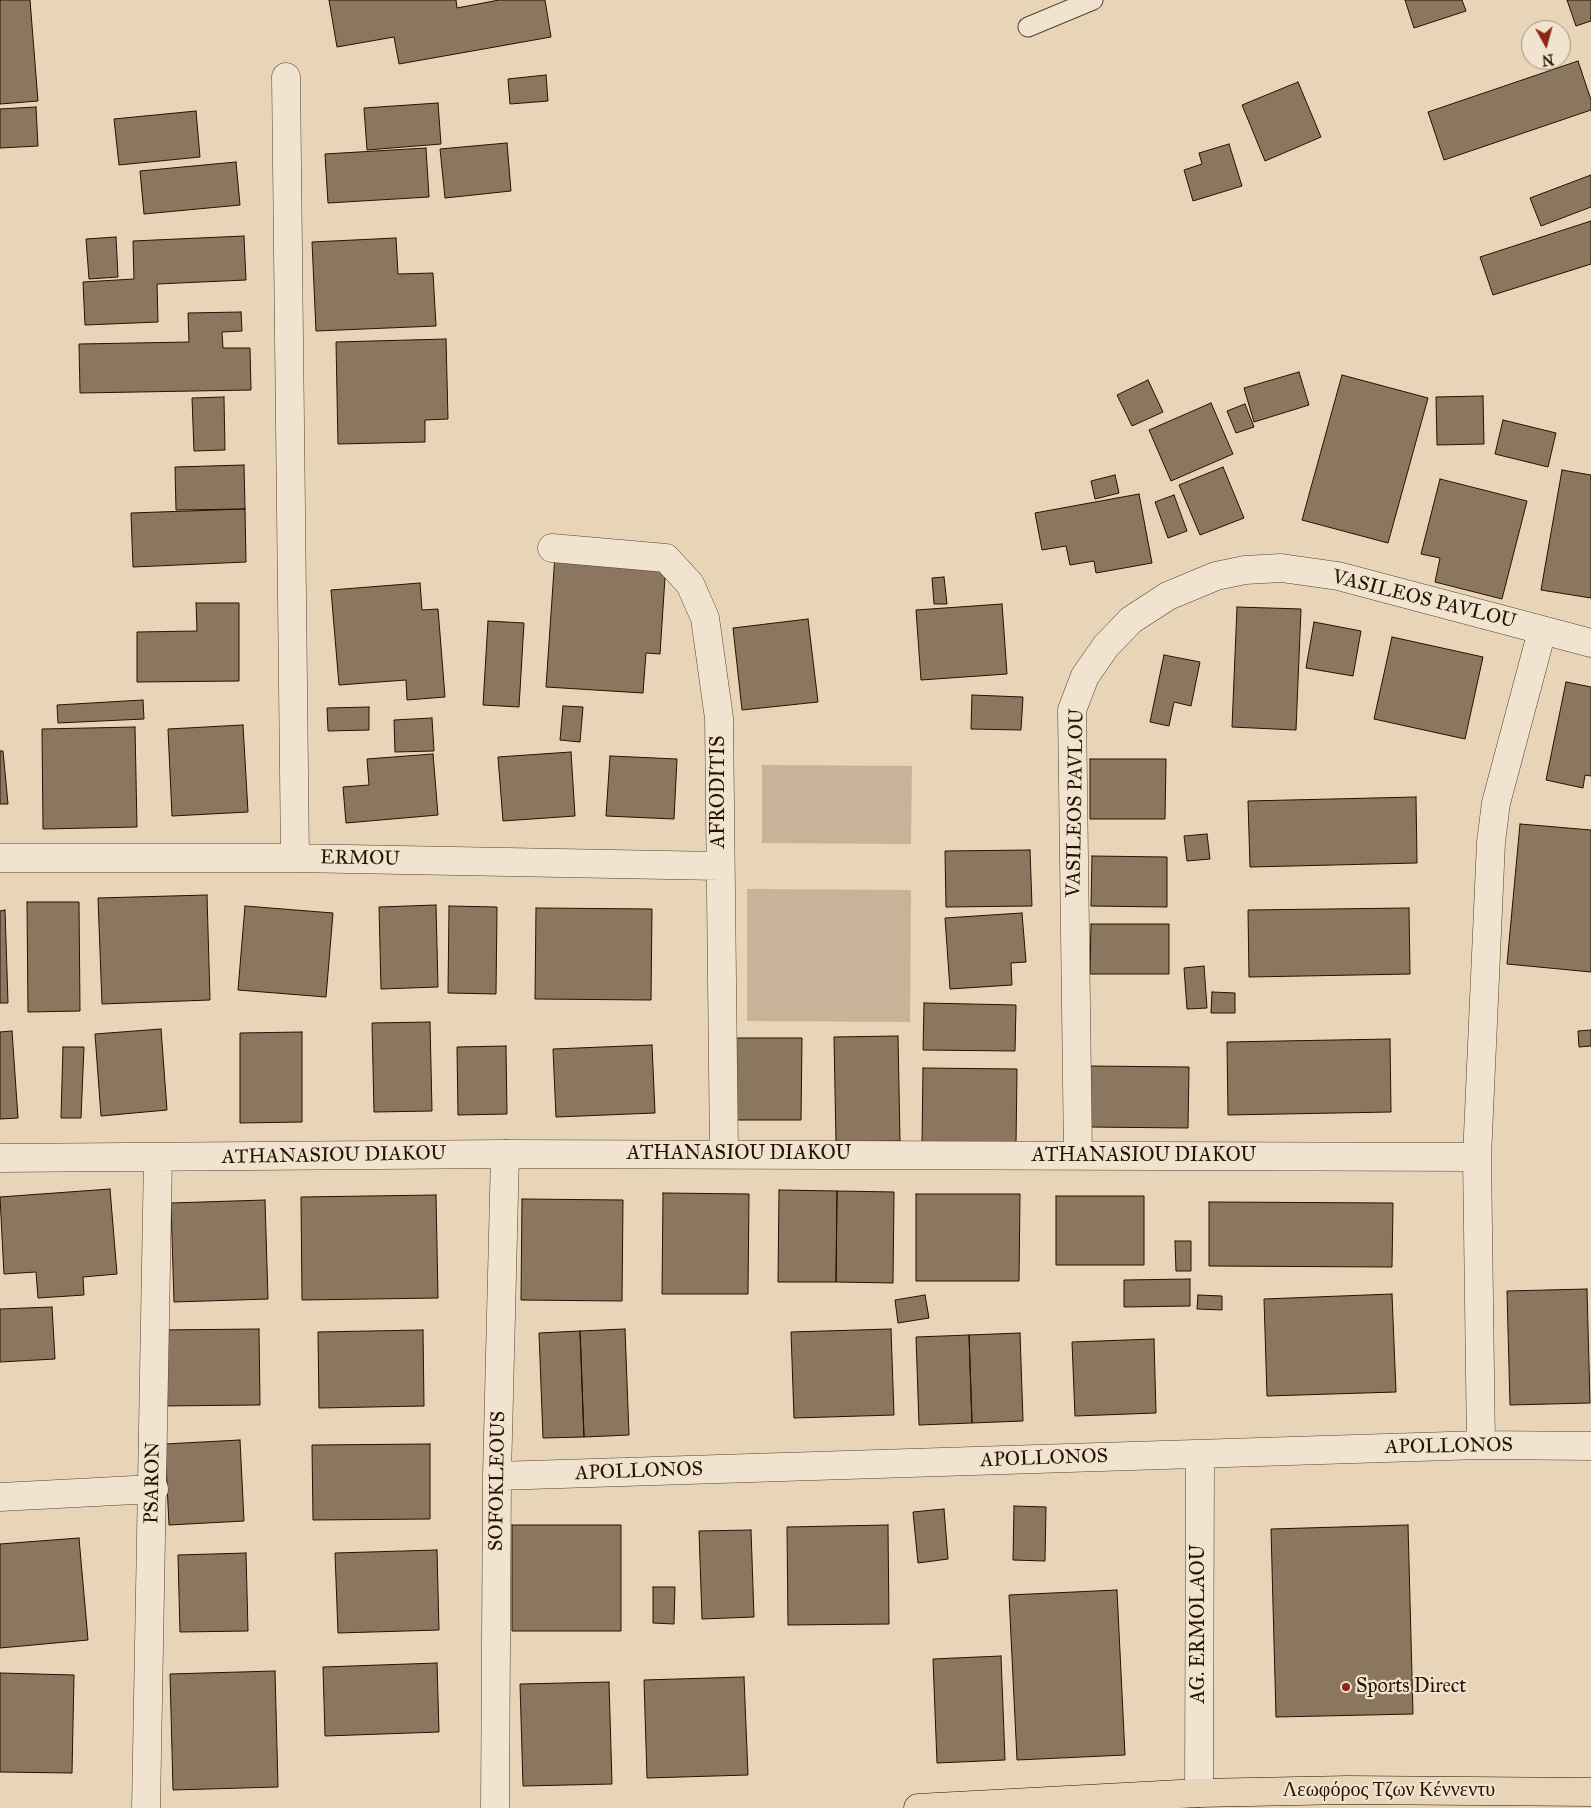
<!DOCTYPE html>
<html>
<head>
<meta charset="utf-8">
<style>
  body { margin:0 }
  #map { position:relative; width:1591px; height:1808px; overflow:hidden; background:#e8d4b6; font-family:"IM FELL Great Primer",serif }
  canvas { display:block }
  .north { position:absolute; left:1521px; top:20px; width:50px; height:50px; box-sizing:border-box; background:#f0e3d0; border:1px solid #9f8f7d; border-radius:50%; rotate:173deg; font-size:14px; font-weight:700; line-height:20px; text-align:center; color:#261200 }
  .north::after { content:''; display:block; margin:auto; width:18px; height:22px; background:#8f2418; clip-path:polygon(50% 0,100% 100%,50% 72%,0 100%) }
</style>
</head>
<body>
<div id="map">
<canvas width="1591" height="1808"></canvas>
<div class="north">N</div>
</div>
<script>
const context = document.querySelector('canvas').getContext('2d');
context.lineJoin = 'round';
function paint(path, color) {
  context.fillStyle = color;
  context.fill(path, 'evenodd');
}
function poly(rows) {
  const path = new Path2D();
  for (const r of rows) {
    path.moveTo(r[0], r[1]);
    for (let i = 2; i < r.length; i += 2) path.lineTo(r[i], r[i + 1]);
  }
  return path;
}
function stroke(path, color, width, dash) {
  context.strokeStyle = color;
  context.lineWidth = width;
  context.lineCap = dash ? 'butt' : 'round';
  context.setLineDash(dash || []);
  context.stroke(path);
}
function drawText(font, color, halo, rows, align = 'center') {
  context.font = font + ' "IM FELL Great Primer",serif';
  context.lineWidth = 4.5;
  context.setLineDash([]);
  context.textBaseline = 'middle';
  context.strokeStyle = halo;
  context.fillStyle = color;
  for (const [text, x, y, turn = 0] of rows) {
    context.save();
    context.translate(x, y);
    context.rotate((+turn || 0) * Math.PI / 180);
    context.textAlign = isNaN(turn) ? turn : align;
    if (halo) context.strokeText(text, 0, 0);
    context.fillText(text, 0, 0);
    context.restore();
  }
}
const green = poly([
  [762,765,912,766,911,844,762,843],
  [747,889,911,890,910,1022,747,1021]
]);
const building = poly([
  [0,0,30,0,38,101,0,104,0,0],
  [329,0,456,0,457,8,499,0,545,0,551,37,399,64,394,37,337,47,329,0],
  [1405,0,1462,0,1466,11,1414,28,1405,0],
  [1567,0,1591,0,1591,21,1576,26,1567,0],
  [1578,61,1591,100,1591,110,1444,160,1428,112,1578,61],
  [546,75,548,101,510,104,508,79,546,75],
  [1298,82,1321,137,1265,161,1242,105,1298,82],
  [438,103,441,144,367,150,364,108,438,103],
  [36,107,38,146,0,148,0,109,36,107],
  [196,111,200,157,119,165,114,119,196,111],
  [507,143,511,191,445,198,440,149,507,143],
  [1229,144,1242,186,1193,201,1184,170,1202,164,1199,153,1229,144],
  [426,148,429,197,328,203,325,154,426,148],
  [236,162,240,205,144,214,140,171,236,162],
  [1591,175,1591,207,1541,226,1530,198,1591,175],
  [1591,221,1591,264,1493,295,1480,257,1591,221],
  [244,236,246,280,157,284,158,322,85,325,83,282,134,279,133,241,244,236],
  [116,237,118,277,89,279,86,239,116,237],
  [396,238,398,274,433,273,436,326,316,331,312,242,396,238],
  [241,312,242,331,222,332,223,348,250,348,251,390,80,393,79,344,189,342,188,313,241,312],
  [446,339,448,419,425,420,425,442,338,444,336,342,446,339],
  [1299,372,1309,405,1254,422,1244,388,1299,372],
  [1342,375,1428,398,1388,543,1302,520,1342,375],
  [1148,380,1163,412,1132,426,1117,395,1148,380],
  [1483,396,1484,444,1437,445,1436,397,1483,396],
  [224,397,225,450,194,451,192,398,224,397],
  [1211,403,1233,454,1171,481,1149,430,1211,403],
  [1245,404,1254,427,1236,433,1227,411,1245,404],
  [1503,420,1556,433,1548,467,1495,454,1503,420],
  [244,465,245,509,176,510,175,467,244,465],
  [1223,467,1244,518,1200,535,1179,485,1223,467],
  [1562,470,1591,475,1591,598,1541,590,1562,470],
  [1115,475,1119,493,1095,499,1091,481,1115,475],
  [1440,479,1527,501,1502,599,1435,582,1440,558,1421,554,1440,479],
  [1139,494,1152,563,1096,573,1094,561,1070,565,1066,546,1042,550,1035,513,1139,494],
  [1174,495,1187,531,1168,538,1155,502,1174,495],
  [245,509,246,562,133,567,131,513,245,509],
  [555,555,666,562,660,654,646,653,643,693,546,687,555,555],
  [944,577,947,604,934,604,932,578,944,577],
  [420,583,422,610,438,609,445,697,407,700,406,680,339,685,331,590,420,583],
  [196,603,239,603,239,681,137,682,137,632,197,631,196,603],
  [1002,604,1007,674,921,680,916,610,1002,604],
  [1237,607,1301,609,1296,730,1232,727,1237,607],
  [808,619,818,702,742,710,733,628,808,619],
  [488,621,524,623,519,707,483,705,488,621],
  [1314,622,1361,631,1353,676,1306,668,1314,622],
  [1392,637,1483,657,1465,739,1374,719,1392,637],
  [1164,655,1200,662,1191,706,1174,702,1169,726,1150,722,1164,655],
  [1566,682,1591,687,1591,776,1585,775,1583,788,1546,780,1566,682],
  [972,695,1023,697,1021,730,971,729,972,695],
  [143,700,144,719,58,723,57,705,143,700],
  [563,706,583,707,580,742,560,740,563,706],
  [369,707,369,730,328,731,327,708,369,707],
  [432,718,434,751,395,752,394,720,432,718],
  [243,725,248,812,172,816,168,729,243,725],
  [135,727,137,827,43,829,42,729,135,727],
  [0,751,3,751,8,804,0,804,0,751],
  [571,752,575,816,503,821,498,757,571,752],
  [433,754,438,815,346,823,343,787,369,785,367,759,433,754],
  [610,756,677,759,674,819,606,816,610,756],
  [1090,759,1166,759,1165,819,1090,819,1090,759],
  [1416,797,1417,863,1250,867,1248,801,1416,797],
  [1520,824,1591,830,1591,972,1507,964,1520,824],
  [1207,834,1210,859,1187,861,1184,836,1207,834],
  [1030,850,1032,906,946,907,945,851,1030,850],
  [1092,856,1167,857,1167,907,1091,906,1092,856],
  [207,895,210,1000,102,1004,98,898,207,895],
  [27,902,79,902,80,1011,28,1012,27,902],
  [436,905,438,987,381,989,379,907,436,905],
  [245,906,333,913,326,997,238,990,245,906],
  [449,906,497,907,496,994,448,993,449,906],
  [536,908,652,909,651,1000,535,999,536,908],
  [1409,908,1410,974,1249,977,1248,910,1409,908],
  [5,910,8,1003,0,1003,0,911,5,910],
  [1022,913,1026,962,1011,963,1012,985,950,989,945,918,1022,913],
  [1091,924,1169,924,1169,974,1090,974,1091,924],
  [1204,966,1207,1008,1187,1009,1184,968,1204,966],
  [1212,992,1235,993,1235,1013,1211,1013,1212,992],
  [924,1003,1016,1005,1015,1051,923,1050,924,1003],
  [430,1022,432,1111,374,1112,372,1023,430,1022],
  [161,1029,167,1110,101,1116,95,1034,161,1029],
  [1591,1030,1591,1046,1579,1047,1578,1031,1591,1030],
  [12,1031,18,1118,0,1119,0,1032,12,1031],
  [302,1032,302,1122,240,1123,240,1033,302,1032],
  [898,1036,900,1141,836,1142,834,1037,898,1036],
  [731,1038,802,1038,801,1120,731,1120,731,1038],
  [1390,1039,1391,1112,1228,1115,1227,1042,1390,1039],
  [652,1045,655,1113,556,1117,553,1049,652,1045],
  [506,1046,507,1114,458,1115,457,1047,506,1046],
  [63,1047,84,1047,81,1118,61,1118,63,1047],
  [1089,1066,1189,1067,1188,1128,1089,1127,1089,1066],
  [923,1068,1017,1069,1016,1145,922,1144,923,1068],
  [110,1189,117,1274,83,1277,84,1295,38,1298,36,1272,4,1274,0,1197,110,1189],
  [779,1190,837,1191,836,1282,778,1282,779,1190],
  [837,1191,894,1192,893,1283,836,1282,837,1191],
  [663,1193,749,1194,748,1294,662,1294,663,1193],
  [916,1194,1020,1194,1019,1281,916,1281,916,1194],
  [436,1195,438,1298,302,1300,301,1197,436,1195],
  [1056,1196,1144,1196,1144,1265,1056,1265,1056,1196],
  [522,1199,623,1200,622,1301,521,1300,522,1199],
  [265,1200,268,1299,174,1302,171,1203,265,1200],
  [1209,1202,1393,1203,1392,1267,1209,1266,1209,1202],
  [1175,1241,1191,1241,1191,1271,1176,1271,1175,1241],
  [1190,1279,1190,1306,1124,1307,1124,1280,1190,1279],
  [1587,1289,1590,1403,1510,1405,1507,1291,1587,1289],
  [1392,1294,1396,1392,1267,1396,1264,1299,1392,1294],
  [925,1295,929,1318,898,1323,895,1300,925,1295],
  [1198,1295,1222,1296,1222,1310,1197,1309,1198,1295],
  [52,1307,55,1359,0,1362,0,1309,52,1307],
  [259,1329,260,1405,160,1406,159,1330,259,1329],
  [625,1329,629,1435,584,1437,580,1331,625,1329],
  [891,1329,894,1415,794,1418,791,1332,891,1329],
  [423,1330,424,1406,319,1408,318,1332,423,1330],
  [580,1331,584,1437,543,1438,539,1333,580,1331],
  [1020,1333,1023,1421,972,1423,969,1335,1020,1333],
  [969,1335,972,1423,919,1425,916,1337,969,1335],
  [1154,1339,1156,1413,1075,1416,1072,1342,1154,1339],
  [240,1440,244,1521,169,1525,165,1444,240,1440],
  [430,1444,430,1519,313,1520,312,1445,430,1444],
  [1014,1506,1046,1507,1045,1561,1013,1560,1014,1506],
  [944,1509,948,1559,918,1563,913,1512,944,1509],
  [512,1525,621,1525,621,1631,512,1631,512,1525],
  [888,1525,889,1624,788,1625,787,1527,888,1525],
  [1408,1525,1413,1714,1276,1717,1271,1529,1408,1525],
  [751,1530,754,1617,702,1619,699,1531,751,1530],
  [79,1538,88,1640,0,1648,0,1544,79,1538],
  [437,1550,439,1630,338,1633,335,1553,437,1550],
  [246,1553,248,1631,180,1632,178,1555,246,1553],
  [653,1587,675,1587,674,1624,653,1623,653,1587],
  [1117,1590,1125,1755,1017,1760,1009,1595,1117,1590],
  [1001,1656,1005,1760,937,1763,933,1659,1001,1656],
  [437,1663,439,1732,325,1736,323,1667,437,1663],
  [275,1671,278,1787,173,1790,170,1674,275,1671],
  [0,1673,74,1675,72,1773,0,1772,0,1673],
  [744,1677,748,1775,647,1778,644,1680,744,1677],
  [609,1682,612,1784,523,1786,520,1684,609,1682]
]);
const lane = poly([
  [1028,27,1093,0]
]);
const street = poly([
  [286,77,295,858],
  [552,548,666,558,690,584,705,618,719,718,724,1154],
  [0,858,295,858,719,866],
  [1078,1155,1072,710,1085,676,1106,646,1131,620,1168,596,1216,576,1245,570,1281,568,1338,576,1591,643],
  [0,1158,505,1154,1477,1157],
  [1481,1445,1477,1157,1491,842,1496,803,1542,631],
  [497,1476,1481,1445,1591,1446],
  [0,1497,154,1489],
  [1199,1793,1200,1454],
  [146,1808,158,1157],
  [495,1808,497,1476,505,1154]
]);
const primary = poly([
  [918,1808,1199,1793,1348,1790,1591,1792]
]);
const markers = [
  [1346,1687,5,"#8f2418"]
];
const streetNames = [
  ["VASILEOS PAVLOU",1424,600,14],
  ["AFRODITIS",719,792,-90],
  ["VASILEOS PAVLOU",1076,803,-89],
  ["ERMOU",360,859,1],
  ["ATHANASIOU DIAKOU",739,1154],
  ["ATHANASIOU DIAKOU",334,1156,-1],
  ["ATHANASIOU DIAKOU",1144,1156],
  ["APOLLONOS",1449,1447,-1],
  ["APOLLONOS",1044,1459,-2],
  ["APOLLONOS",639,1472,-2],
  ["SOFOKLEOUS",498,1481,-89],
  ["PSARON",153,1483,-89],
  ["AG. ERMOLAOU",1199,1624,-90],
  ["Λεωφόρος Τζων Κέννεντυ",1389,1791]
];
const poiNames = [
  ["Sports Direct",1356,1687]
];
paint(green, '#c7b397');
paint(building, '#8b775f');
stroke(building, '#261200', 1);
stroke(lane, '#56422e', 21);
stroke(street, '#56422e', 29);
stroke(primary, '#261200', 29);
stroke(lane, '#f0e3d0', 19);
stroke(street, '#f0e3d0', 28);
stroke(primary, '#e8d4b6', 28);
for (const [x, y, r, color] of markers) {
  const dot = new Path2D();
  dot.arc(x, y, r, 0, 2 * Math.PI);
  context.fillStyle = color;
  context.fill(dot);
  stroke(dot, '#f0e3d0', 2);
}
drawText('20px', '#261200', '#f0e3d0', streetNames);
drawText('20px', '#261200', '#f0e3d0', poiNames, 'left');
</script>
</body>
</html>
